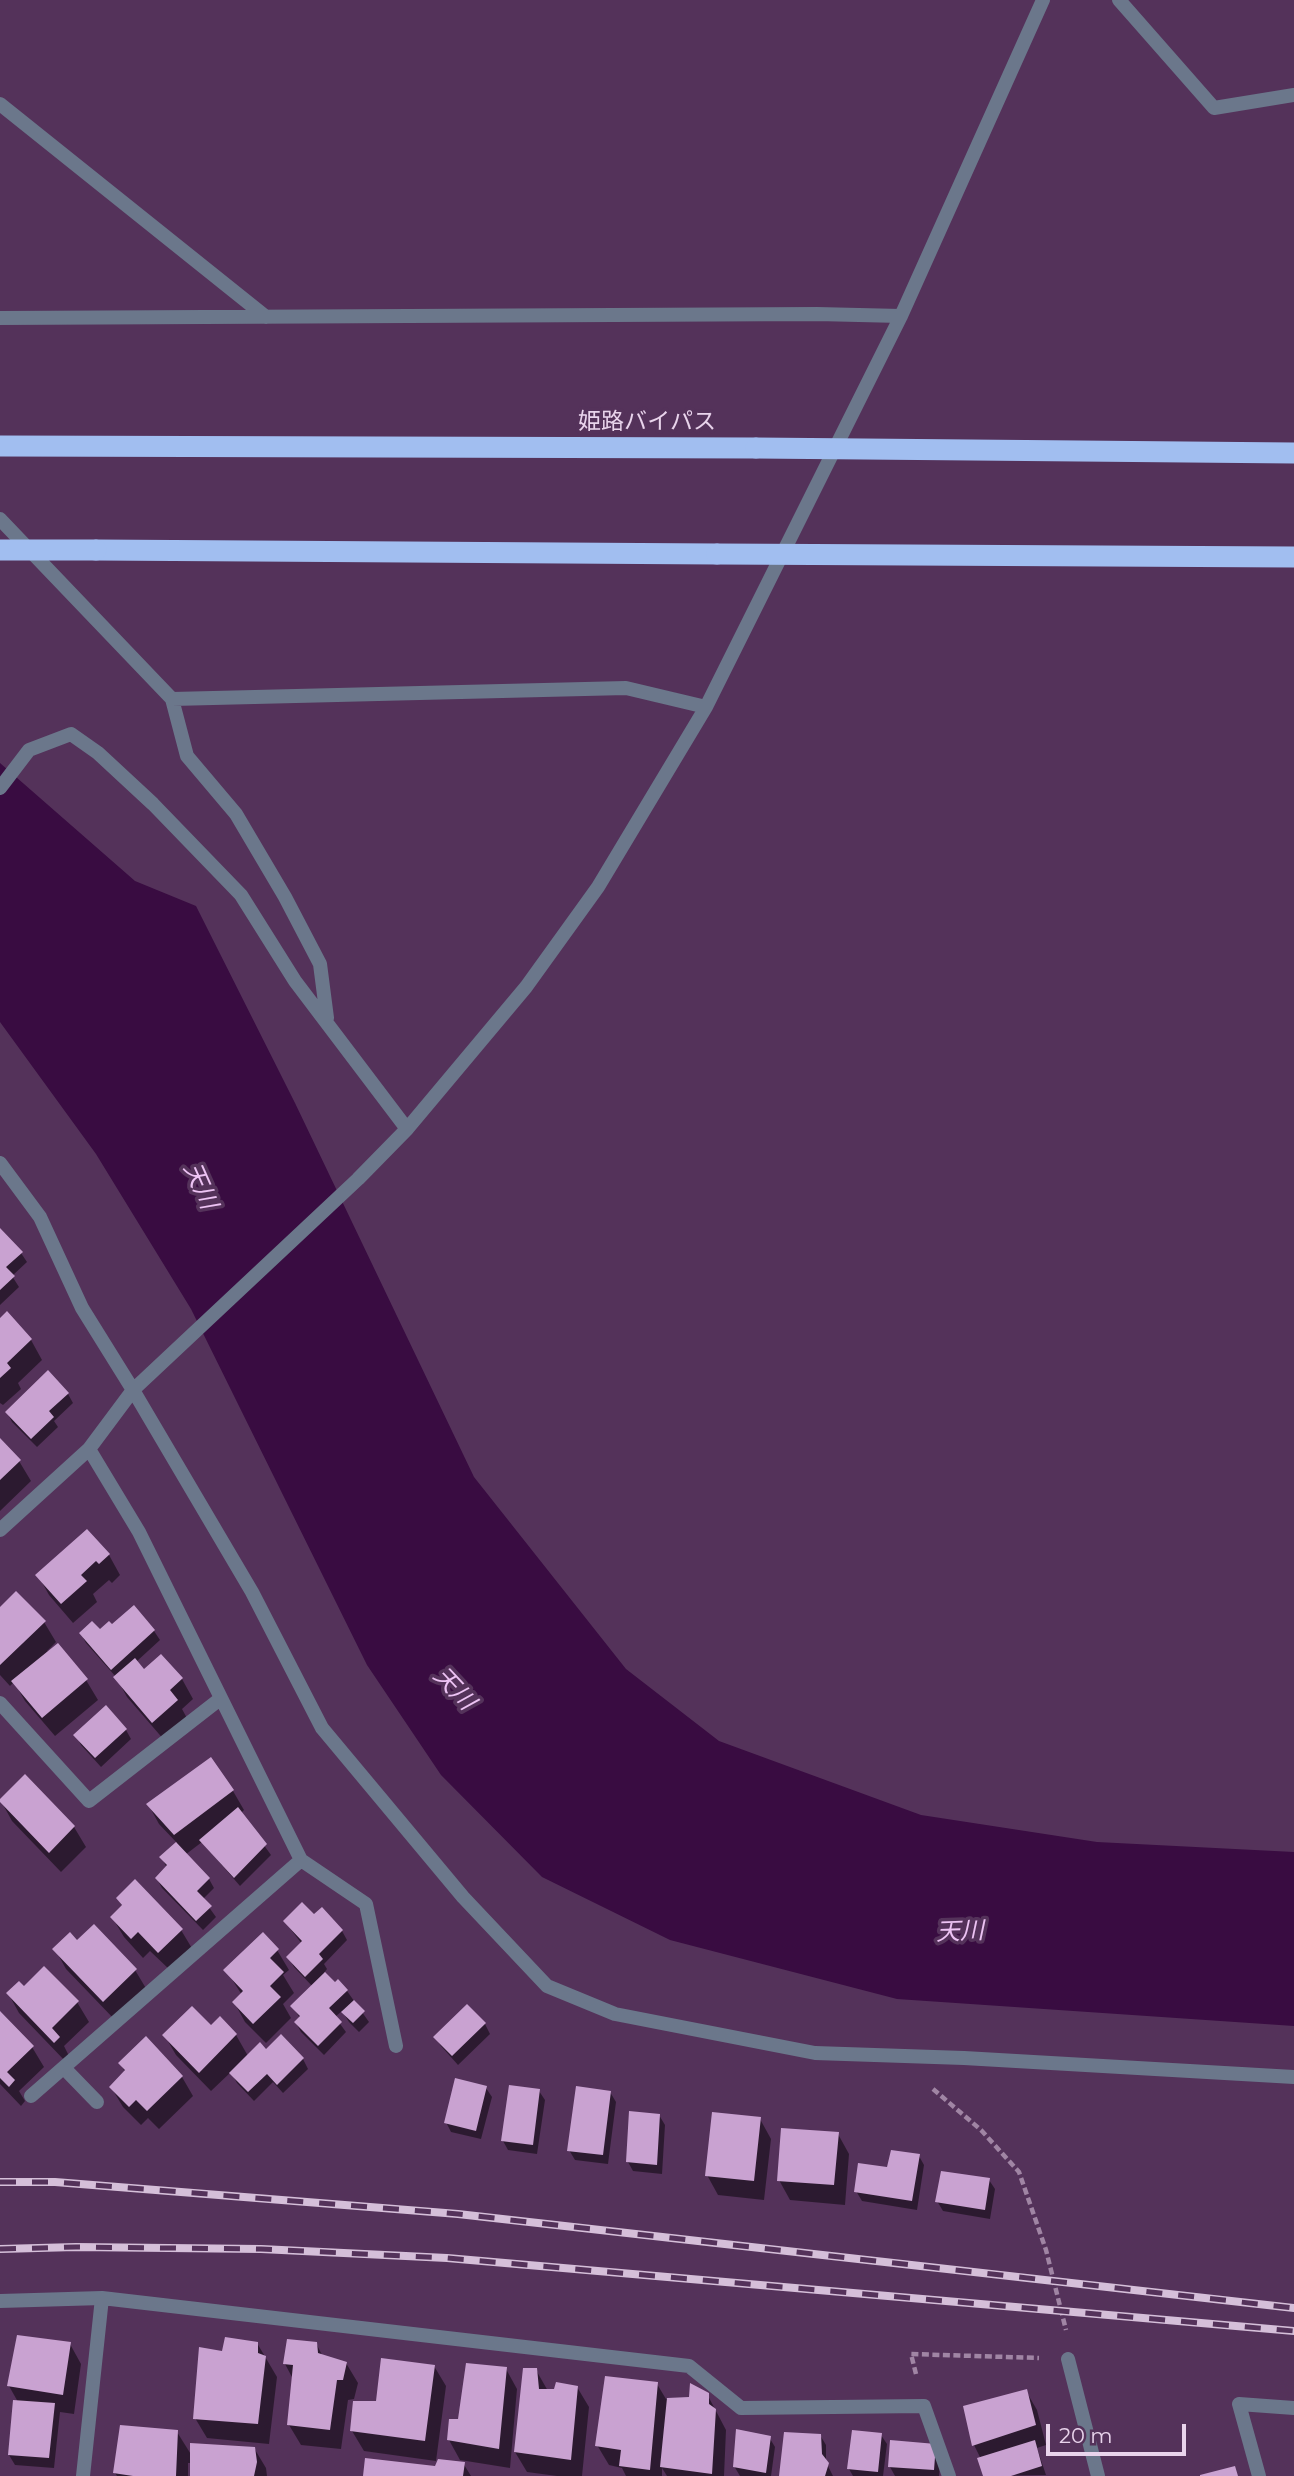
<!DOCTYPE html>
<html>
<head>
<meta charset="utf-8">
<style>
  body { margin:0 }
  #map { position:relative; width:1294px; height:2476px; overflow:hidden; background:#54325a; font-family:Montserrat,sans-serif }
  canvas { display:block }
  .scale { position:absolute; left:1046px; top:2424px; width:140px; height:32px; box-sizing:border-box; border:4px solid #e9d4ec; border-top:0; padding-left:9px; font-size:21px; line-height:24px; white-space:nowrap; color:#e9d4ec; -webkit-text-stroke:5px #54325a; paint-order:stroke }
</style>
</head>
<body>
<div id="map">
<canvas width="1294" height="2476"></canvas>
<div class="scale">20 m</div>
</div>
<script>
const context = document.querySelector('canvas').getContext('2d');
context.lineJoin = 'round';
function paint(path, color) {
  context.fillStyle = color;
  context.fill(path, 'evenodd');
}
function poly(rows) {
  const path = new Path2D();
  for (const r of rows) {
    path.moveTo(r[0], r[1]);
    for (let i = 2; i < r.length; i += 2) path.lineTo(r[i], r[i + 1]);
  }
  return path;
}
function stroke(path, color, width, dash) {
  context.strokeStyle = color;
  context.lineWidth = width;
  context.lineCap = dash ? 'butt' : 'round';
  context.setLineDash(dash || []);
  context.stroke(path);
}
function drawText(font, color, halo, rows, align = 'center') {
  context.font = font + ' Montserrat,"Noto Sans JP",sans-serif';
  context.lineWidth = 7;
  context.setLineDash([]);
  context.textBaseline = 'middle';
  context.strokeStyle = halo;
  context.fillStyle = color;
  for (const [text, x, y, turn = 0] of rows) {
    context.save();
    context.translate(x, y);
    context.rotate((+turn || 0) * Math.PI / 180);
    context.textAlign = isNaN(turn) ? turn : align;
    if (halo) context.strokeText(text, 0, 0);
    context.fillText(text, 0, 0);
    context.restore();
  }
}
const water = poly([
  [0,763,135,881,196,906,295,1103,474,1477,626,1669,719,1741,921,1815,1097,1842,1294,1852,1294,2026,897,1999,670,1940,542,1877,441,1775,367,1665,191,1309,96,1154,0,1022]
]);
const shadow = poly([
  [0,1233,21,1253,27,1262,12,1276,19,1287,0,1305],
  [0,1320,31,1340,42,1360,18,1383,21,1389,3,1405,0,1403],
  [68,1394,73,1403,54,1421,58,1427,37,1447,12,1422,7,1412],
  [0,1441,19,1461,31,1481,0,1511],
  [87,1531,109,1555,120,1575,112,1583,109,1580,93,1594,97,1602,73,1623,49,1595,38,1575],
  [0,1610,44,1622,56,1642,47,1651,86,1680,98,1700,55,1736,25,1701,14,1682,10,1686,0,1675],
  [100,1631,154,1631,160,1640,136,1662,144,1671,182,1679,193,1699,182,1709,188,1720,165,1741,127,1697,116,1677,86,1643,81,1634],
  [126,1730,131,1739,101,1767,81,1745,76,1735],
  [25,1776,74,1827,86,1847,61,1872,12,1821,1,1801],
  [233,1791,244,1810,241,1813,271,1855,240,1886,202,1842,185,1855,209,1879,214,1888,203,1899,216,1917,203,1930,162,1888,157,1879,167,1868,162,1858,177,1843,159,1824,148,1804],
  [118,1899,181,1930,193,1950,171,1971,150,1951,143,1958,124,1937,112,1917,123,1907],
  [314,1917,342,1931,347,1940,324,1964,327,1969,324,1973,335,1985,347,1991,369,2022,359,2032,349,2022,342,2011,335,2017,346,2032,324,2055,301,2032,296,2023,300,2018,292,2006,313,1987,294,1967,288,1957,302,1944,285,1922],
  [77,1942,135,1970,147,1990,115,2020,66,1969,55,1949],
  [277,1950,289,1970,283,1975,294,1993,283,2004,291,2018,266,2043,245,2022,234,2002,242,1995,226,1970],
  [24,1989,77,2002,89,2022,64,2046,70,2058,66,2062,19,2013,8,1993],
  [467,2006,485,2024,490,2034,458,2065,441,2046,435,2037],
  [0,2014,32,2047,44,2067,19,2091,25,2101,21,2106,0,2084],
  [220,2019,236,2035,248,2056,266,2051,281,2036,303,2059,308,2069,283,2093,273,2082,254,2101,237,2083,231,2072,211,2091,176,2055,165,2036,211,2028],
  [120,2063,182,2077,193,2096,159,2129,148,2118,141,2125,123,2107,111,2087,125,2072],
  [486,2088,492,2097,481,2139,451,2132,446,2122],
  [539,2091,545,2100,537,2154,508,2150,503,2141],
  [610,2092,616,2102,608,2164,575,2160,569,2150],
  [659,2115,665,2125,662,2174,633,2171,628,2162],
  [760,2119,771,2139,764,2200,718,2195,707,2175],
  [838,2134,849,2154,845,2205,790,2200,779,2180],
  [919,2156,924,2165,917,2210,862,2201,856,2191,888,2169],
  [989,2180,995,2189,990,2219,943,2211,937,2201],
  [257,2343,277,2377,269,2444,207,2438,195,2418],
  [316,2343,323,2357,346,2363,358,2383,354,2399,348,2400,341,2449,301,2445,289,2425,293,2379,285,2364],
  [70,2344,81,2364,74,2414,60,2412,54,2468,15,2465,9,2455,18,2402,9,2386],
  [434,2366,446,2386,436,2461,364,2451,352,2431,378,2403],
  [506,2369,517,2389,510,2468,460,2460,449,2440,459,2420],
  [536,2370,548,2391,577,2387,589,2407,582,2476,557,2476,527,2472,515,2452],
  [657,2384,666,2399,691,2399,707,2394,726,2430,724,2476,667,2476,662,2468,662,2476,626,2476,622,2468,609,2465,597,2445],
  [1026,2391,1037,2410,1046,2445,1037,2448,1046,2475,985,2476,981,2459,974,2445],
  [177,2432,192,2456,254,2448,266,2468,267,2476,191,2476,192,2463,188,2463,188,2476,117,2476,115,2473],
  [820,2435,826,2445,826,2462,833,2476,781,2476],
  [881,2435,887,2444,883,2476,853,2476,849,2469],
  [769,2437,775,2447,771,2476,740,2476,734,2466],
  [941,2455,939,2476,895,2476,890,2467],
  [463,2463,471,2476,364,2476,435,2468]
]);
const building = poly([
  [0,1228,23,1252,6,1267,15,1276,0,1290],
  [7,1311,32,1339,7,1363,11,1368,0,1378,0,1318],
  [48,1370,69,1393,49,1411,54,1417,31,1439,5,1412],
  [0,1438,21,1460,0,1480],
  [87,1529,110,1554,99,1564,96,1561,81,1575,87,1581,61,1604,35,1575],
  [16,1591,46,1621,0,1665,0,1607],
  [134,1605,155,1630,111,1670,79,1633,92,1621,100,1629,109,1621,112,1624],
  [58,1643,88,1679,42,1718,11,1681],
  [161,1654,183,1678,170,1690,178,1700,152,1723,113,1677,135,1658,144,1669],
  [106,1705,127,1729,95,1758,73,1735],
  [211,1757,234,1790,174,1835,146,1804],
  [25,1774,75,1826,49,1853,0,1802,0,1799],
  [238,1807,267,1844,234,1878,199,1840],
  [176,1842,210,1878,197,1891,212,1906,196,1921,155,1878,167,1865,159,1857],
  [135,1879,183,1929,158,1953,138,1932,131,1939,110,1917,122,1905,116,1898],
  [302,1902,314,1914,322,1907,343,1930,319,1954,323,1959,305,1977,286,1957,302,1941,283,1921],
  [94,1924,137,1969,103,2002,52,1949,70,1932,77,1940],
  [263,1932,279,1949,270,1958,284,1972,270,1986,281,1997,253,2024,232,2002,243,1991,223,1970],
  [44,1966,79,2001,52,2028,60,2037,54,2043,6,1993,19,1981,24,1986],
  [325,1972,335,1982,338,1979,348,1990,329,2008,342,2022,318,2046,294,2022,300,2016,290,2006],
  [354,2000,365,2011,353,2023,341,2012],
  [467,2004,486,2023,452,2056,433,2037],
  [192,2006,211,2025,220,2016,237,2034,199,2073,162,2035],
  [0,2011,34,2046,7,2072,15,2080,9,2087,0,2078],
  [281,2034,304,2058,277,2085,267,2074,248,2092,229,2073,260,2042,266,2049],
  [146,2036,183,2076,147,2111,136,2100,129,2107,109,2087,125,2070,118,2063],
  [455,2078,487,2086,476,2131,444,2123],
  [509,2085,540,2089,533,2145,501,2141],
  [576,2086,611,2091,603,2155,567,2151],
  [629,2111,660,2114,657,2165,626,2162],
  [712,2112,761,2117,754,2181,705,2176],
  [781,2128,839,2132,834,2185,777,2181],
  [891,2150,920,2154,912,2201,854,2192,858,2163,887,2167],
  [941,2171,990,2178,985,2210,935,2202],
  [17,2335,71,2342,63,2395,7,2386],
  [225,2337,258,2342,258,2353,266,2356,258,2424,193,2419,199,2347,222,2351],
  [287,2339,317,2342,318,2353,347,2362,343,2380,337,2380,330,2430,287,2425,293,2365,283,2364],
  [381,2358,435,2365,425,2441,350,2431,353,2401,376,2401],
  [466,2363,507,2367,499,2449,447,2440,449,2419,458,2419],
  [523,2368,537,2368,539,2389,554,2389,556,2382,578,2386,571,2460,514,2452],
  [605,2376,658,2382,650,2470,619,2466,621,2450,595,2446],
  [690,2383,709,2393,709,2404,716,2409,712,2474,660,2467,667,2398,689,2397],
  [1027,2389,1036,2425,972,2446,963,2406],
  [13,2400,55,2403,49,2458,8,2455],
  [120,2425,178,2430,176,2476,133,2476,113,2473],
  [736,2429,771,2436,766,2473,733,2467],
  [852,2430,882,2433,878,2472,847,2469],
  [784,2432,821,2434,822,2454,829,2463,825,2476,779,2476],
  [890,2440,936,2444,934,2470,888,2467],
  [1035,2440,1042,2466,1011,2476,983,2476,977,2458],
  [190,2443,255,2447,257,2462,254,2476,190,2476],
  [365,2458,435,2466,438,2459,465,2462,463,2476,363,2476],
  [1235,2466,1238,2476,1200,2476,1200,2475]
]);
const path = poly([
  [933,2089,981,2130,1019,2172,1046,2250,1066,2330],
  [916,2374,911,2354,1039,2358]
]);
const minor = poly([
  [1119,0,1214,108,1294,95],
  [0,104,266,317],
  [0,318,817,314,901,316],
  [0,519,172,699,626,688,706,707],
  [172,699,187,756,236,814,285,897,320,964,327,1018],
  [0,788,29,750,71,734,98,753,153,804,241,895,295,981,407,1129],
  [0,1163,40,1217,82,1308,133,1390,252,1592,322,1728,463,1897,547,1986,615,2014,815,2053,964,2058,1294,2077],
  [89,1449,139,1532,301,1860,366,1904,396,2046],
  [0,1530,89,1449,133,1390,358,1179,407,1129,526,987,598,887,706,707,901,316,1043,0],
  [0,1703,89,1801,220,1699],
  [64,2068,97,2102],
  [31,2096,301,1860],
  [0,2301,102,2298],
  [1068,2359,1098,2476],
  [83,2476,102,2298,689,2366,741,2408,924,2406,949,2476],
  [1259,2476,1239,2404,1294,2408]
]);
const motorway = poly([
  [0,446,756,448],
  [96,550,717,554]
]);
const rail = poly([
  [0,2182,55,2182,458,2214,1294,2308],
  [0,2249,76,2247,261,2249,447,2258,1294,2331]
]);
const motorwayBridge = poly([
  [756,448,1294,453],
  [0,550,96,550],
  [717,554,1294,557]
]);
const streetNames = [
  ["姫路バイパス",647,422]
];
const waterNames = [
  ["天川",200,1186,66],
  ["天川",454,1689,47],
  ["天川",960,1932,-2]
];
paint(water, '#390c41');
paint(shadow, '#0007');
paint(building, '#c9a2d1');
stroke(path, '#a085a4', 4.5, [7, 3.5]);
stroke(minor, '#6b778b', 14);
stroke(motorway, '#a1bef0', 21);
stroke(rail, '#d5bfd9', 8);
stroke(rail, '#54325a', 5, [16]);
stroke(motorwayBridge, '#a1bef0', 21);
drawText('23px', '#e9d4ec', '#54325a', streetNames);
drawText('italic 24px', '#edc3f4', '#54325a', waterNames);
</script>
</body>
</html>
